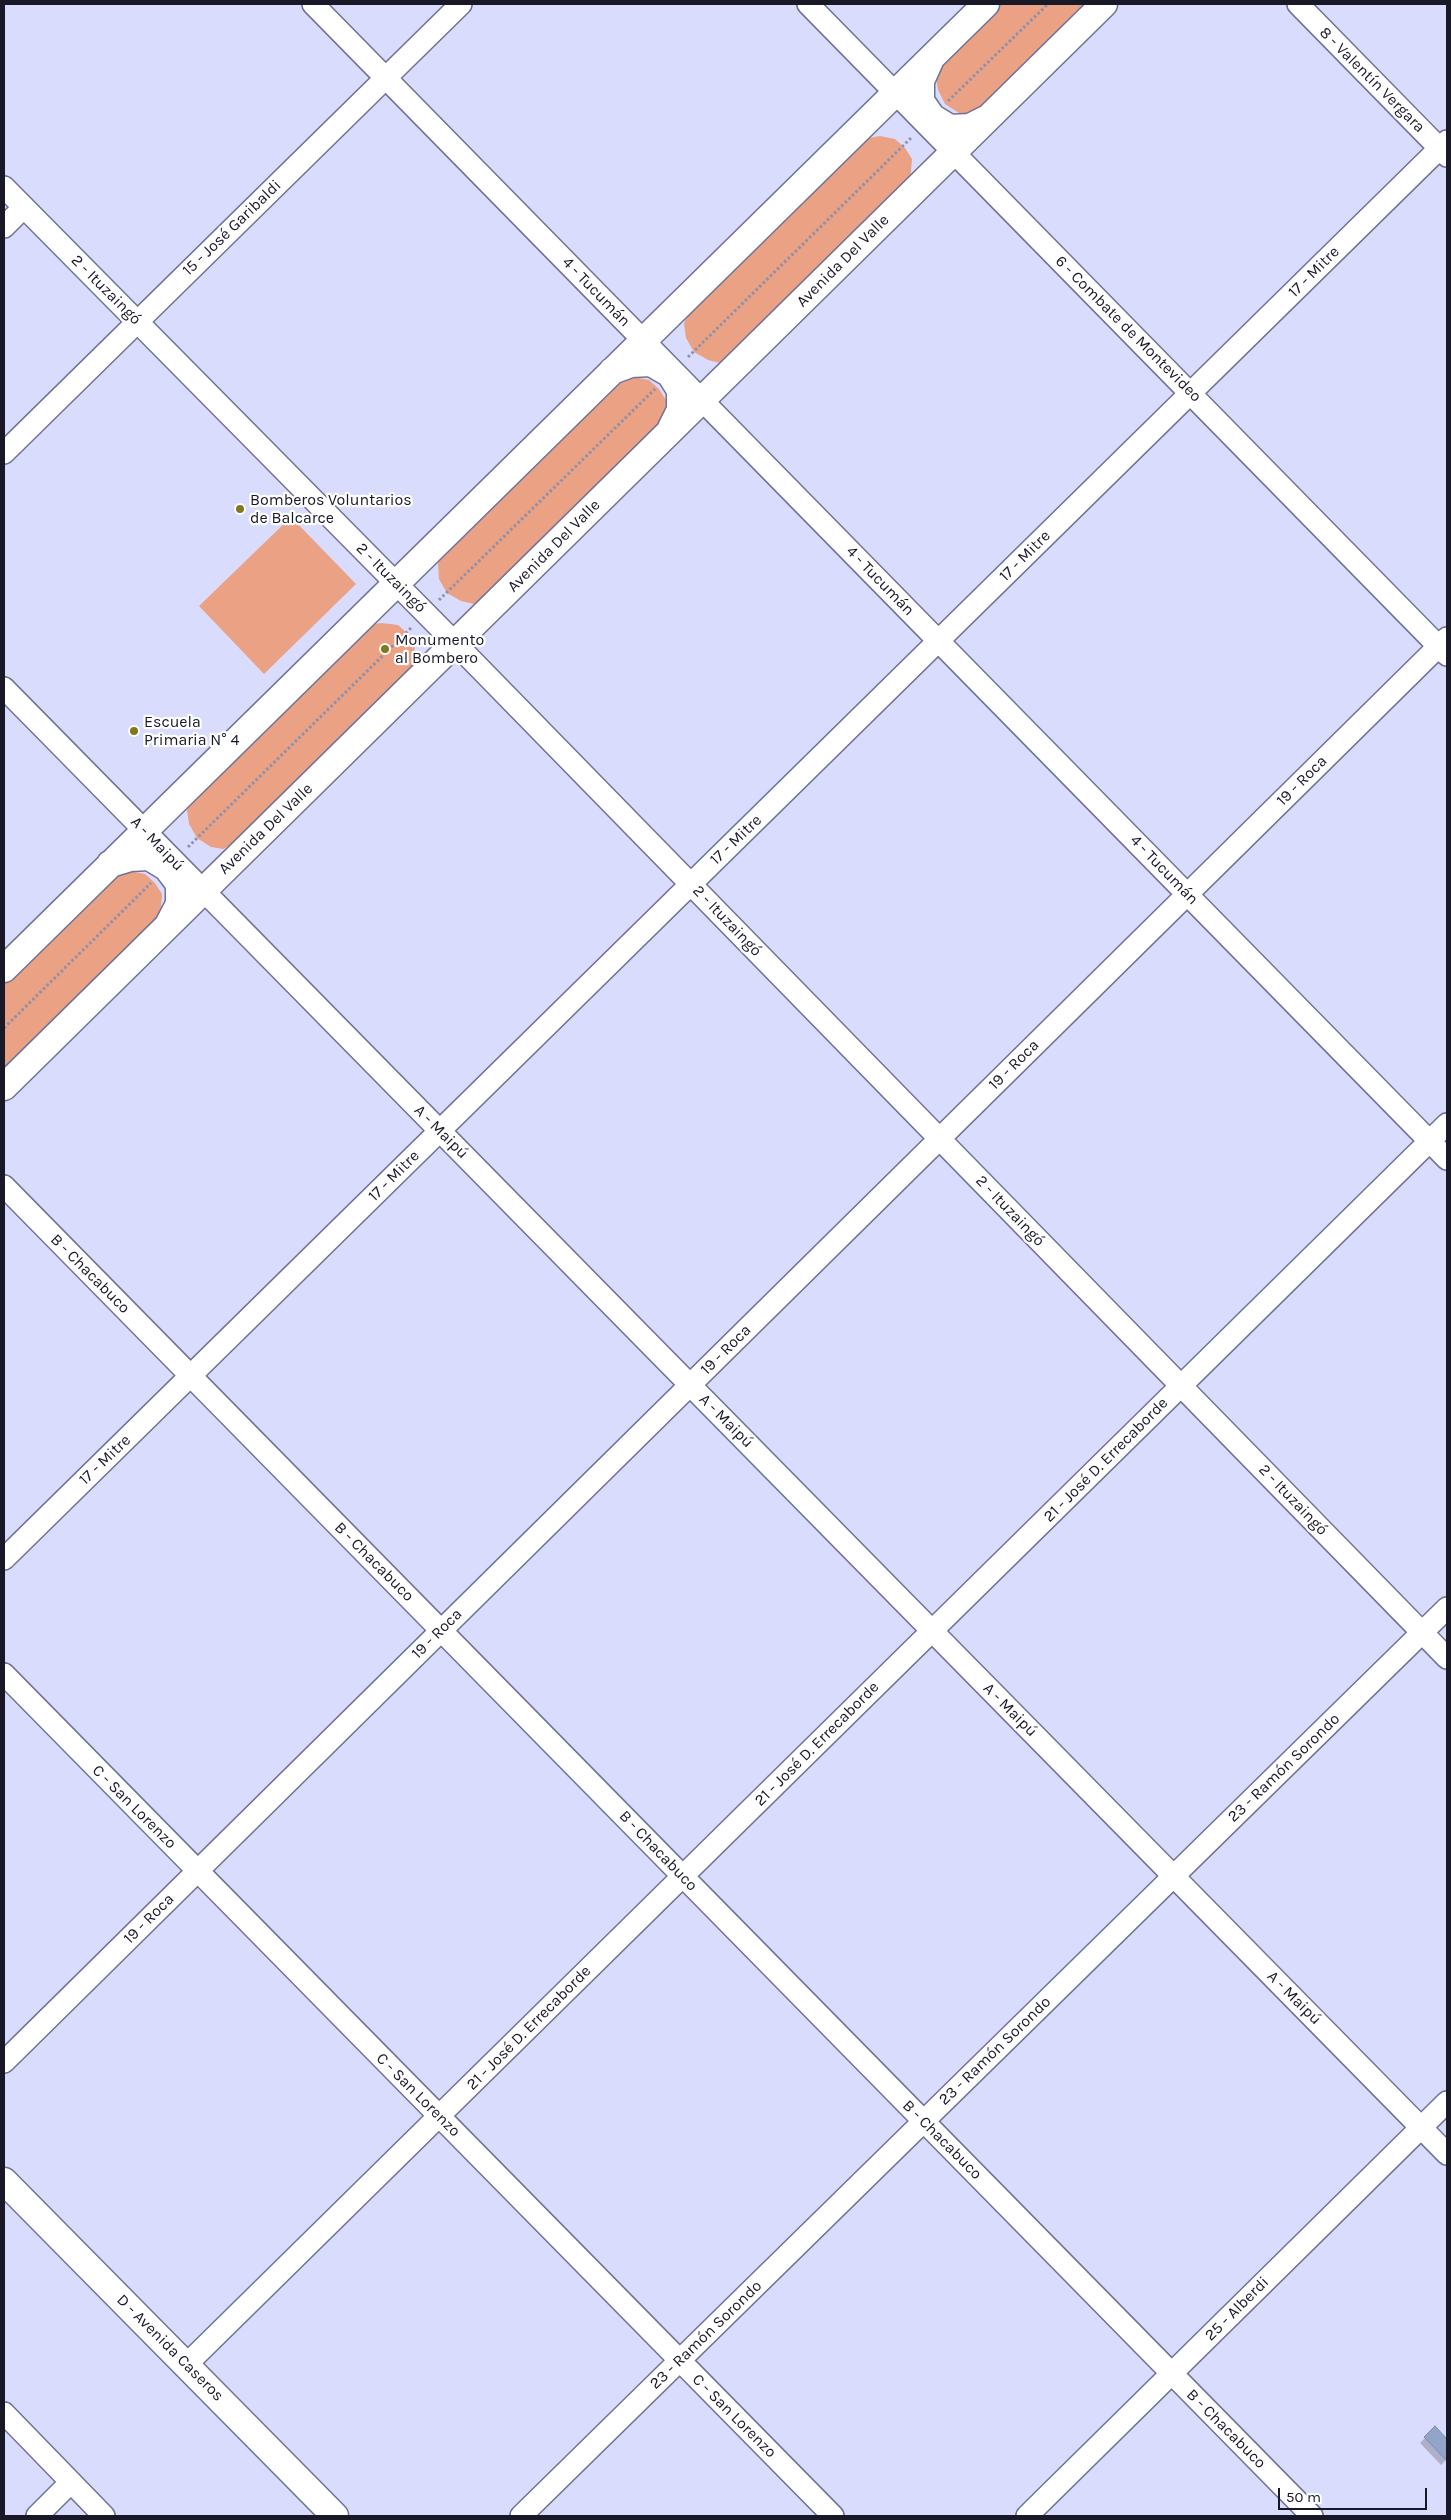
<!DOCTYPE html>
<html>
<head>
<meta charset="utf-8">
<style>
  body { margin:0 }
  #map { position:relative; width:1451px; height:2520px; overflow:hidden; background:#dadcfd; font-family:Karla,sans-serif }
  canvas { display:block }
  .frame { position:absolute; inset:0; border:5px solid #181827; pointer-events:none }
  .scale { position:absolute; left:1278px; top:2488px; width:149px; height:22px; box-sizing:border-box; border:2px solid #181827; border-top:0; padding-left:6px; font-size:15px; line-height:18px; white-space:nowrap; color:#181827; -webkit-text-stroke:4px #fff; paint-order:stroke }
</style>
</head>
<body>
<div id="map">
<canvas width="1451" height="2520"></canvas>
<div class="frame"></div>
<div class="scale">50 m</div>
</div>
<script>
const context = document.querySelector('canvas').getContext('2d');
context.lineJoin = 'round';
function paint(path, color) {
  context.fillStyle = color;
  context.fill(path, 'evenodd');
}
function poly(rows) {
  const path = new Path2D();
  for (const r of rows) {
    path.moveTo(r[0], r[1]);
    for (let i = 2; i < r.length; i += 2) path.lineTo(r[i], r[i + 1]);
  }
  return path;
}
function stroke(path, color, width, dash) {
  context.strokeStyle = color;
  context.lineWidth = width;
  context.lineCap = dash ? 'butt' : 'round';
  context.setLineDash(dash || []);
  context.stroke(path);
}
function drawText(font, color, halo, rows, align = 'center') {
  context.font = font + ' Karla,sans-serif';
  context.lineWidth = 4.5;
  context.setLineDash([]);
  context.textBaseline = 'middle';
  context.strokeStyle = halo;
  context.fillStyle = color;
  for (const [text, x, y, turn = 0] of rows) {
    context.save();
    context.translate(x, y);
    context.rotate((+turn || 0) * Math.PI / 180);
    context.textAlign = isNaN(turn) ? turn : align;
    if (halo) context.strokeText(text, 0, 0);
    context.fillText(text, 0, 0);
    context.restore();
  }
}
const green = poly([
  [999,4,1092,4,987,107,972,115,959,113,945,104,938,90,936,76,941,61],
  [880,136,895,139,905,148,912,159,910,183,736,355,720,363,708,360,694,352,686,338,684,324,689,309,863,139],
  [633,377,649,380,659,389,666,400,664,424,489,596,474,604,461,601,447,593,439,579,438,564,443,550,616,380],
  [291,517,356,584,264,674,199,606],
  [382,623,398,625,408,634,415,645,413,669,239,841,223,849,211,847,197,838,189,824,187,810,192,795,366,625],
  [129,871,145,874,155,883,162,894,160,918,4,1071,4,980,112,873]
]);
const shadow = poly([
  [1435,2428,1447,2440,1447,2459,1441,2465,1420,2443]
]);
const building = poly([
  [1435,2426,1447,2439,1447,2461,1424,2437,1435,2426]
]);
const path = poly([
  [948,101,1048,4],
  [688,357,912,137],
  [439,600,655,389],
  [188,847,412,627],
  [4,1028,151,883]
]);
const minor = poly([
  [313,4,1447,1159],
  [808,4,1447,655],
  [1298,4,1447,156],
  [4,187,455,643,1447,1658],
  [4,227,24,207],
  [4,453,461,4],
  [4,688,1447,2154],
  [4,1186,1312,2516],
  [4,1559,1447,141],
  [4,1674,833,2516],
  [4,2062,1447,638],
  [187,2364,1447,1124],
  [4,2413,104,2516],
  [37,2516,71,2482],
  [521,2516,1447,1608],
  [1027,2516,1447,2102]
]);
const tertiary = poly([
  [930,61,921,81,921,101,932,117,950,128,970,127,986,119],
  [612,371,631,364,651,363,670,374,680,390,680,410,671,428],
  [110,864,130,858,149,857,167,868,179,884,179,904,169,923],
  [4,969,986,4],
  [4,1087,1104,4],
  [4,2181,335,2516]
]);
const markers = [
  [240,509,5,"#82781d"],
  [385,649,5,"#82781d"],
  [134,731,5,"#82781d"]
];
const streetNames = [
  ["8 - Valentín Vergara",1372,80,45],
  ["15 - José Garibaldi",232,228,-44],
  ["Avenida Del Valle",843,261,-45],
  ["17 - Mitre",1314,272,-45],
  ["2 - Ituzaingó",106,290,45],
  ["4 - Tucumán",596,292,46],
  ["6 - Combate de Montevideo",1128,329,45],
  ["Avenida Del Valle",554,546,-45],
  ["17 - Mitre",1025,556,-45],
  ["2 - Ituzaingó",391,578,45],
  ["4 - Tucumán",880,581,46],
  ["19 - Roca",1302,781,-45],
  ["Avenida Del Valle",266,829,-44],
  ["17 - Mitre",736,840,-44],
  ["A - Maipú",157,844,46],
  ["4 - Tucumán",1164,870,46],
  ["2 - Ituzaingó",727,921,46],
  ["19 - Roca",1014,1065,-45],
  ["A - Maipú",441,1132,45],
  ["17 - Mitre",394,1176,-45],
  ["2 - Ituzaingó",1010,1211,46],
  ["B - Chacabuco",90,1274,45],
  ["19 - Roca",726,1350,-45],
  ["A - Maipú",726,1421,45],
  ["17 - Mitre",105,1460,-44],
  ["21 - José D. Errecaborde",1106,1460,-45],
  ["2 - Ituzaingó",1293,1500,46],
  ["B - Chacabuco",374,1562,45],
  ["19 - Roca",437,1634,-45],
  ["A - Maipú",1010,1710,45],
  ["21 - José D. Errecaborde",817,1744,-45],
  ["23 - Ramón Sorondo",1284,1768,-44],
  ["C - San Lorenzo",134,1807,45],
  ["B - Chacabuco",658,1851,46],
  ["19 - Roca",149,1919,-45],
  ["A - Maipú",1294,1998,45],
  ["21 - José D. Errecaborde",529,2028,-45],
  ["23 - Ramón Sorondo",995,2051,-44],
  ["C - San Lorenzo",418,2095,45],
  ["B - Chacabuco",942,2140,45],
  ["25 - Alberdi",1237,2309,-45],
  ["23 - Ramón Sorondo",706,2335,-44],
  ["D - Avenida Caseros",170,2348,45],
  ["C - San Lorenzo",734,2416,45],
  ["B - Chacabuco",1226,2429,45]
];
const poiNames = [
  ["Bomberos Voluntarios",250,500],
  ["de Balcarce",250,518],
  ["Monumento",395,640],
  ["al Bombero",395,658],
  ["Escuela",144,722],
  ["Primaria N° 4",144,740]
];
paint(green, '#eaa184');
paint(shadow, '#0003');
paint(building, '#92a5c8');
stroke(building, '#7a8caf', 1);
stroke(minor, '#707296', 24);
stroke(tertiary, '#707296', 29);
stroke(path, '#8f90aa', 3, [2.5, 2.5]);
stroke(minor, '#fff', 21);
stroke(tertiary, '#fff', 26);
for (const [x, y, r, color] of markers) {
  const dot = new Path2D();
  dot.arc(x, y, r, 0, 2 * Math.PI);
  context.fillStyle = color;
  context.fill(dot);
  stroke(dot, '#fff', 2);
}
drawText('16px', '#181827', '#fff', streetNames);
drawText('16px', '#181827', '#fff', poiNames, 'left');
</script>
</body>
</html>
